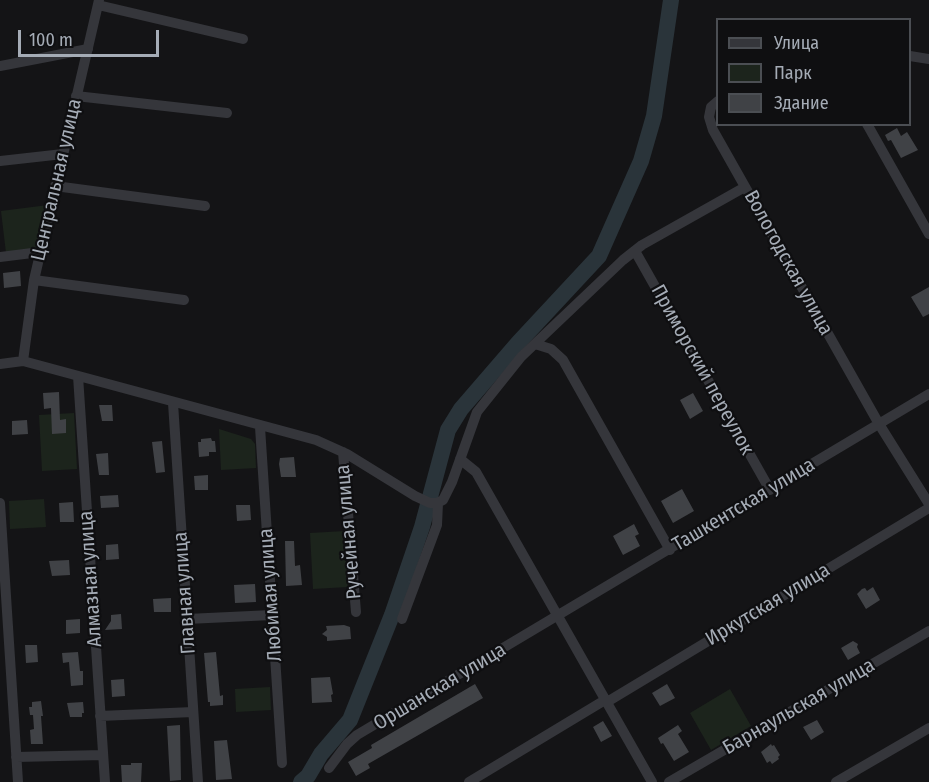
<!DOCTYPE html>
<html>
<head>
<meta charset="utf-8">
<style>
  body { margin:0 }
  #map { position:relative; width:929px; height:782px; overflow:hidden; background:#141416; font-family:"Fira Sans Condensed",sans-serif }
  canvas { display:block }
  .legend { position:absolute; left:716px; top:18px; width:195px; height:108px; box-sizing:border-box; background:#0f0f11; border:2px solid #4b4e53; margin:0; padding:8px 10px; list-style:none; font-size:18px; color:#a5acb6 }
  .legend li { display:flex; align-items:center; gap:12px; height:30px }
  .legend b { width:30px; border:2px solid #4b4e53 }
  .scale { position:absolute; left:18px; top:30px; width:141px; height:27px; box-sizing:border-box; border:3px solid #a5acb6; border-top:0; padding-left:8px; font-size:18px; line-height:21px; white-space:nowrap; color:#a5acb6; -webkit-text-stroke:4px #0f0f11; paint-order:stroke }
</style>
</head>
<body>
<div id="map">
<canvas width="929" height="782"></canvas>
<ul class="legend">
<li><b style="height:8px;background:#35363b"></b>Улица</li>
<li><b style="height:16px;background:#1c241c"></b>Парк</li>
<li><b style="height:16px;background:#404246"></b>Здание</li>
</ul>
<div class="scale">100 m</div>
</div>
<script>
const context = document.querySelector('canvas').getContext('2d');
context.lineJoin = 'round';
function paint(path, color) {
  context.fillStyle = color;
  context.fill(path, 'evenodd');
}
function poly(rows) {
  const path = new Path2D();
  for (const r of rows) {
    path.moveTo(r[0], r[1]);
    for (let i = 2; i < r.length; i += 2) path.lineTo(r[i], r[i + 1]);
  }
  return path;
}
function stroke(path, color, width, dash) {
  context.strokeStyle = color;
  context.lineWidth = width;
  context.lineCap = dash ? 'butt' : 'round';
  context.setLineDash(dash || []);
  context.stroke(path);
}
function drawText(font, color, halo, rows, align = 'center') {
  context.font = font + ' "Fira Sans Condensed",sans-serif';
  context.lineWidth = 4.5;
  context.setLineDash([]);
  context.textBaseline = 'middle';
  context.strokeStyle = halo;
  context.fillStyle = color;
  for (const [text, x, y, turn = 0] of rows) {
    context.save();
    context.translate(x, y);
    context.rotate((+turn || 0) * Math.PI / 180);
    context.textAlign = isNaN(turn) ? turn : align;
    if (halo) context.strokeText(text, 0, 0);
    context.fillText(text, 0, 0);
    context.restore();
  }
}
const green = poly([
  [48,205,39,245,33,250,6,253,1,211],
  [74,413,77,469,42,471,39,415],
  [219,429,251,439,255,444,256,468,221,470],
  [44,499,46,527,10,529,9,501],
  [345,531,348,587,313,589,310,533],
  [270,687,271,710,236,712,235,689],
  [730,689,751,726,711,750,690,713]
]);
const river = poly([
  [301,782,308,776,321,754,350,720,392,615,422,527,448,430,461,409,518,343,599,256,641,161,654,116,671,0]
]);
const building = poly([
  [897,128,901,136,907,132,918,150,901,158,891,140,888,141,885,135],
  [20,271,21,286,4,288,3,273],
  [929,287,929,314,923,317,911,297],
  [59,392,60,420,66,419,66,433,52,434,51,408,44,409,43,393],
  [693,393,703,411,690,419,680,400],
  [99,405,112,405,113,421,102,421],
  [27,420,28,434,12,435,12,421],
  [211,438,212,441,215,441,216,452,209,452,209,456,199,457,198,442,201,442,201,439],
  [162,441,165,472,156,473,152,442],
  [108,453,109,475,99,475,96,454],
  [294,457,296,477,281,477,279,464,280,458],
  [208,475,208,490,195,490,194,476],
  [682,489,694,511,673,523,661,501],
  [118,495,119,507,101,508,100,496],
  [73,502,74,522,60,522,59,503],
  [236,505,250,505,251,520,237,521],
  [634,524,639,534,635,536,640,546,623,555,613,536],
  [285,541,294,541,295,566,300,565,302,585,286,586],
  [118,544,119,559,106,560,106,545],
  [69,560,70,575,52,576,49,561],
  [255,584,256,602,235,603,234,585],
  [873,587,880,600,866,609,857,594,862,589,865,588,867,591],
  [171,598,171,612,154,612,153,599],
  [121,614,122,629,105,630,111,621,111,615],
  [80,619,80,633,66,634,66,620],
  [344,625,350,627,351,639,327,641,327,637,322,634,327,630,326,626],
  [853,641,858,644,857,647,860,653,848,660,841,648],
  [25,645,37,645,38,662,26,663],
  [78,652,80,671,83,671,83,685,71,686,69,662,63,663,62,653],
  [216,652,220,696,223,695,223,705,210,706,210,702,208,702,204,653],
  [330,677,333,694,331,695,332,702,312,703,311,678],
  [124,679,125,696,112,697,111,680],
  [475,684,483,698,368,764,370,768,356,776,348,762,372,748,371,745],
  [667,684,675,698,660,706,652,693],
  [41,701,43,716,41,716,43,744,31,744,30,730,34,729,33,715,30,715,29,707,32,707,32,702],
  [83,702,84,713,82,713,82,717,70,717,67,703],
  [817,720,824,732,811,740,803,727],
  [603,721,612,736,601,742,593,727],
  [180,725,181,780,170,781,167,726],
  [678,725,682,731,678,734,689,752,674,761,663,743,661,744,658,738],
  [227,740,232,779,216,780,214,741],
  [771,744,772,746,774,745,780,755,778,757,779,759,772,764,770,761,767,763,761,752],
  [131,763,142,763,141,782,122,782,121,765,131,765]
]);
const minor = poly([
  [98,5,243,39],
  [910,56,929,59],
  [0,66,88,49],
  [76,96,227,113],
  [718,101,711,107,709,117,713,130,879,424,929,504],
  [867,124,929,234],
  [0,161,63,154],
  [55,186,205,206],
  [635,251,770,490],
  [0,257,40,252],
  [34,280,184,300],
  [535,344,551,349,563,360,670,550],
  [23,361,34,280,99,0],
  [0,364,23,361,316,440,347,454,415,496,430,503,437,503,443,500,452,482,477,412,521,357,623,260,642,245,745,187],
  [78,376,105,782],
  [173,403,198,782],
  [260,427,282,763],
  [343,452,356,612],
  [460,459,476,472,652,782],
  [0,503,18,782],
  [187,619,272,615],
  [402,619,437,525,438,503],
  [607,702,929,508],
  [100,716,193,712],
  [16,757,103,755],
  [329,768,347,744,357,735,929,394],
  [469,782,605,700],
  [669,782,929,631],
  [836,782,929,728]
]);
const streetNames = [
  ["Центральная улица",57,180,-77],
  ["Вологодская улица",788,263,61],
  ["Приморский переулок",702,370,61],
  ["Ташкентская улица",744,505,-31],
  ["Ручейная улица",349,532,-95],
  ["Алмазная улица",91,579,-94],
  ["Главная улица",185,593,-94],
  ["Любимая улица",271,595,-94],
  ["Иркутская улица",768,605,-31],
  ["Оршанская улица",440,687,-31],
  ["Барнаульская улица",799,707,-30]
];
paint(green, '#1c241c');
stroke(river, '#2a343a', 16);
paint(building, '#404246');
stroke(minor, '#35363b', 10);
drawText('20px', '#a5acb6', '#0f0f11', streetNames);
</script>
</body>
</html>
